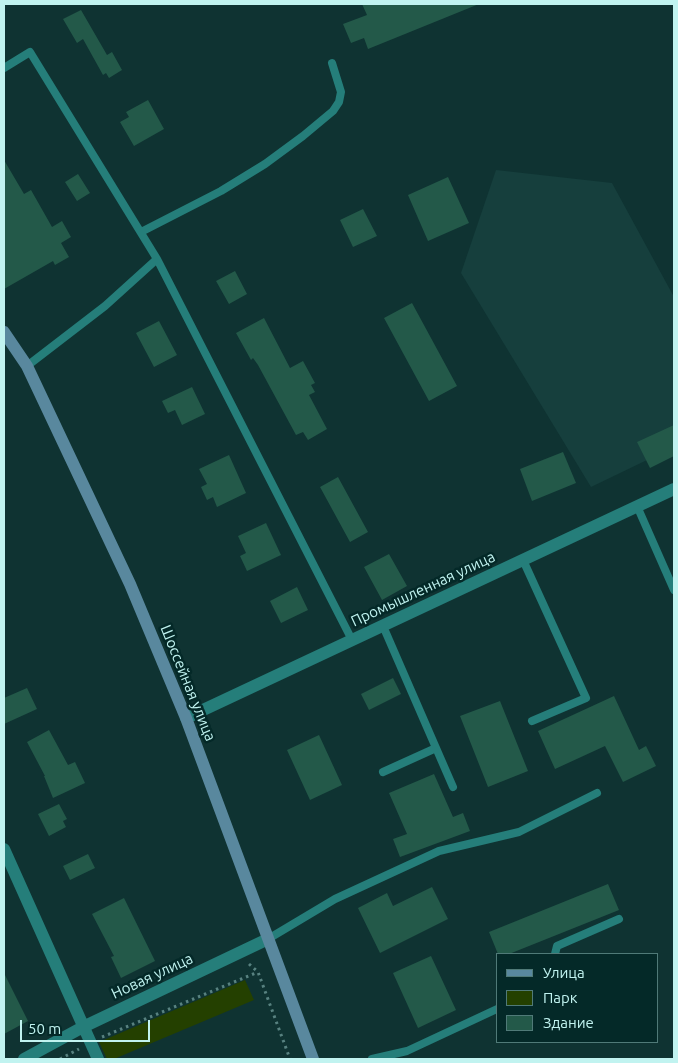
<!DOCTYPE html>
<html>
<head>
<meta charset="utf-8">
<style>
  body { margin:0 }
  #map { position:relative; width:678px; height:1063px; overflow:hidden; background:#0f3332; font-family:Ubuntu,sans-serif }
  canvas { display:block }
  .frame { position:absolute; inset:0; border:5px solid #c1f3f0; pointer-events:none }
  .legend { position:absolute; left:496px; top:953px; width:162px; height:90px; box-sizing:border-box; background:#042928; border:1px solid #507a78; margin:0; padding:6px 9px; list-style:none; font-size:15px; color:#c1f3f0 }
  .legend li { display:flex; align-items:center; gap:10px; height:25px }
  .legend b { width:25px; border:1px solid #507a78 }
  .scale { position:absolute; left:20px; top:1020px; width:130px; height:22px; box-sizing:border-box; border:2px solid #c1f3f0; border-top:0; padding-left:6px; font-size:15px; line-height:18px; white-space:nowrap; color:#c1f3f0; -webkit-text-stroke:4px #042928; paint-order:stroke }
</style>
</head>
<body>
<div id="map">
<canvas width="678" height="1063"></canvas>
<div class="frame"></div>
<ul class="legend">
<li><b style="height:6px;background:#59889e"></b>Улица</li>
<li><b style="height:14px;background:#244000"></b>Парк</li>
<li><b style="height:14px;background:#235949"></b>Здание</li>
</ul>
<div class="scale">50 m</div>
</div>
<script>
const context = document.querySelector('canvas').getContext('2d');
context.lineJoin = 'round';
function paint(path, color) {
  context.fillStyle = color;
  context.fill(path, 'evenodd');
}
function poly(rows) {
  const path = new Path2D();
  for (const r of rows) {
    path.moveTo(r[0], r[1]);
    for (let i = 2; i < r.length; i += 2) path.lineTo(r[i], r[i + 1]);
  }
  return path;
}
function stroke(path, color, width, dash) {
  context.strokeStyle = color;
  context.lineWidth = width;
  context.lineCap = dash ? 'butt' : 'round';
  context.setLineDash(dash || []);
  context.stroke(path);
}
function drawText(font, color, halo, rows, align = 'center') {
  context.font = font + ' Ubuntu,sans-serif';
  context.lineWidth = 5;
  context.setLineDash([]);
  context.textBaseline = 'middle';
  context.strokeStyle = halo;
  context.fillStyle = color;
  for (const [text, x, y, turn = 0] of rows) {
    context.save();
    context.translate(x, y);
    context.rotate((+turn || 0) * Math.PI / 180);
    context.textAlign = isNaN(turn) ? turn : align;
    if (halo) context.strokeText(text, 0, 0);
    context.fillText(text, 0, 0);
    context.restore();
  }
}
const built = poly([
  [496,170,612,183,674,297,674,447,591,487,461,273]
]);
const green = poly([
  [245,980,254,1000,114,1059,107,1059,99,1042]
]);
const building = poly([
  [362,4,479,4,368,49,364,38,351,43,343,24,367,15],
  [81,10,107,55,112,52,122,70,109,78,106,73,103,75,83,39,77,43,63,19],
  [148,100,164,129,134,146,120,122,129,117,126,112],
  [4,160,24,194,31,190,52,227,62,221,71,237,61,243,69,257,55,265,53,261,4,289],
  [78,174,90,193,77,201,65,182],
  [448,177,469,223,428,241,408,195],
  [363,209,377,236,353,247,340,220],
  [235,271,247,294,229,304,216,281],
  [412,303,457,386,429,401,384,318],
  [264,318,290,368,303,361,315,383,311,385,315,392,309,395,327,429,308,440,303,432,296,435,258,365,253,358,251,360,236,333],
  [159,321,177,355,154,367,136,333],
  [192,387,205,414,182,425,175,410,168,413,162,401],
  [674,425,674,456,650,468,637,442],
  [563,452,576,483,532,501,520,469],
  [229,455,246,493,217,507,213,497,207,500,201,487,207,484,199,469],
  [338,477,368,532,350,542,320,487],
  [266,523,281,555,247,571,240,556,246,553,238,536],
  [389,554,407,586,382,600,364,567],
  [297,587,308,610,281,623,270,601],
  [393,678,401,694,369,710,361,694],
  [27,688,37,709,4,724,4,698],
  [614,696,639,750,646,746,656,766,623,782,605,746,555,769,538,731],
  [500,701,528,771,488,787,460,716],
  [49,730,68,765,75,762,85,783,53,798,44,776,45,776,27,742],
  [319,735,342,785,310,800,287,750],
  [434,774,453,817,463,813,470,831,400,857,393,839,407,834,389,793],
  [59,804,67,819,63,821,66,827,49,836,38,814],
  [88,854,95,868,70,880,63,866],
  [608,884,619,910,509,954,498,954,489,932],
  [432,887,448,919,380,953,358,908,387,893,393,906],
  [124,898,155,961,121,978,111,957,114,956,92,914],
  [431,956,456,1010,418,1028,393,973],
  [4,973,28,1021,4,1034]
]);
const path = poly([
  [249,964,258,972,290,1059],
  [102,1037,258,972],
  [60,1059,79,1049]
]);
const lane = poly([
  [4,68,30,52,157,259,105,306,27,366],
  [141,232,221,191,265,164,303,136,333,111,339,102,341,92,332,63],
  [157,259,352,640],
  [637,506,674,590],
  [523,560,586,698,532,721],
  [383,626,453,787],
  [383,772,436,748],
  [268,939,335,899,439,851,519,832,597,793],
  [555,954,557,946,619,919],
  [372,1059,407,1051,497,1009]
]);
const street = poly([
  [186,718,674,489],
  [4,849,98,1059],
  [24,1059,83,1027,268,939]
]);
const secondary = poly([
  [4,332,27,366,130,584,186,718,313,1059]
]);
const streetNames = [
  ["Промышленная улица",423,589,-25],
  ["Шоссейная улица",188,683,68],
  ["Новая улица",152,976,-25]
];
paint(built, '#163f3d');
paint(green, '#244000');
paint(building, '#235949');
stroke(path, '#588280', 3, [2.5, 4]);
stroke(lane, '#257e7a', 8);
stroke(street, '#257e7a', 12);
stroke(secondary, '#59889e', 12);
drawText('15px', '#c1f3f0', '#042928', streetNames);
</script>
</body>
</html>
